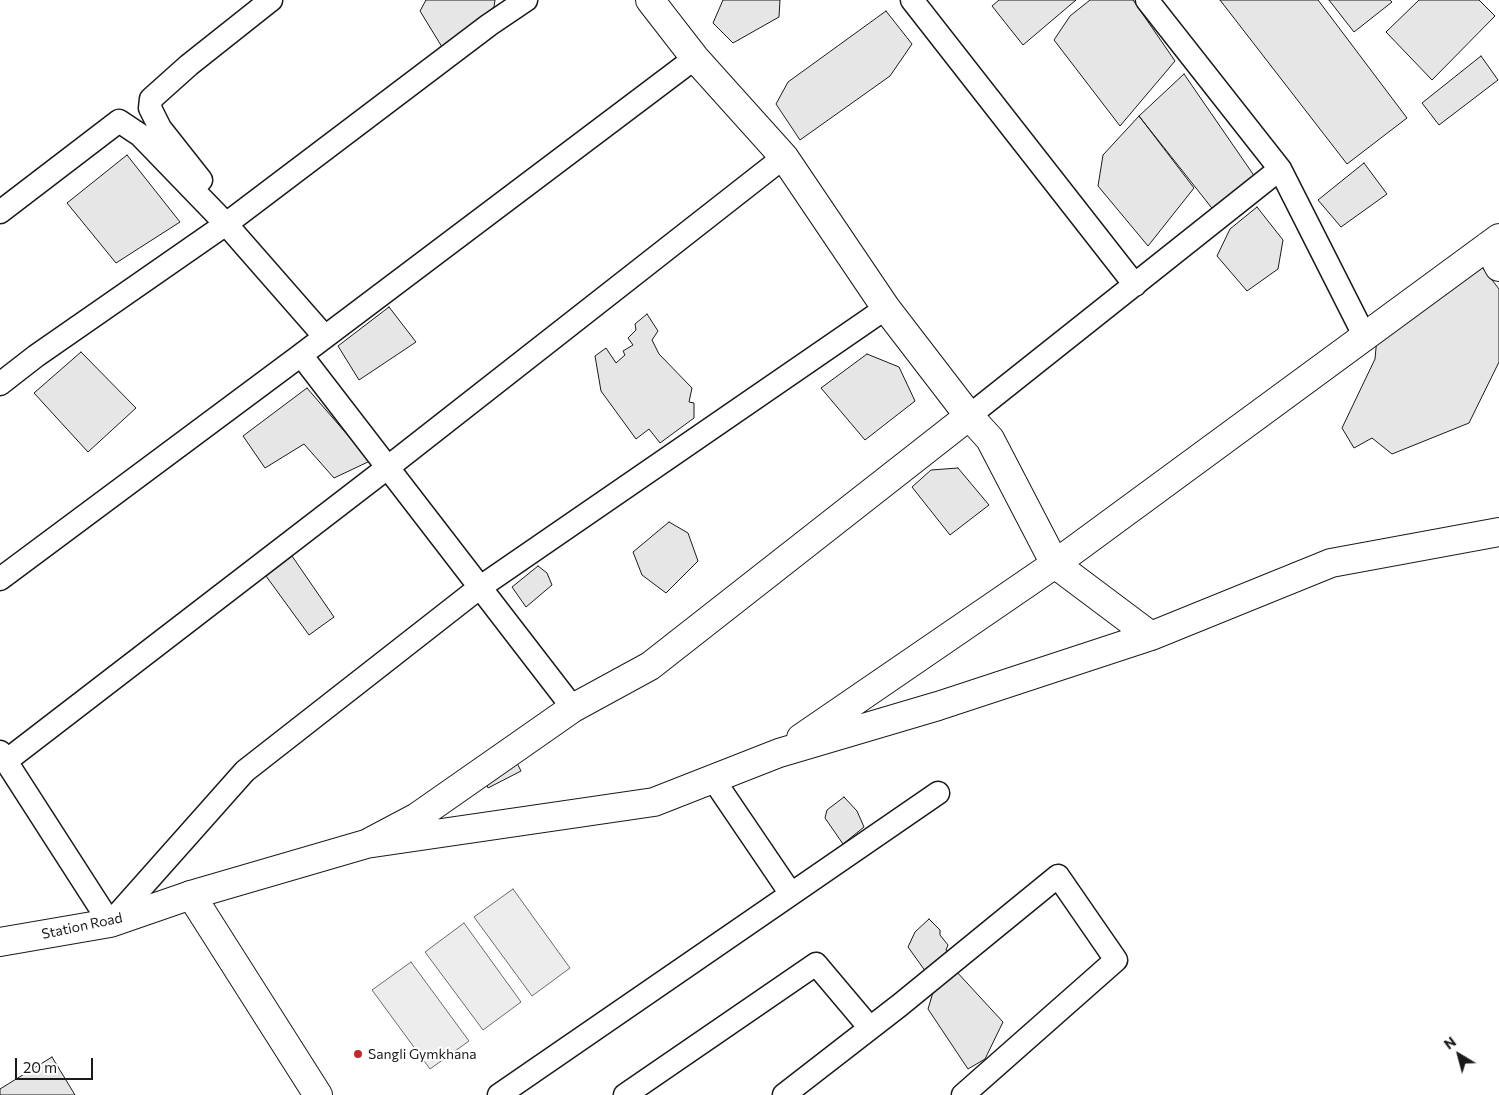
<!DOCTYPE html>
<html>
<head>
<meta charset="utf-8">
<style>
  body { margin:0 }
  #map { position:relative; width:1499px; height:1095px; overflow:hidden; background:#fff; font-family:Commissioner,sans-serif }
  canvas { display:block }
  .north { position:absolute; left:1434px; top:1030px; width:50px; height:50px; -webkit-text-stroke:4px #fff; paint-order:stroke; rotate:323deg; font-size:14px; font-weight:700; line-height:20px; text-align:center; color:#1a1a1a }
  .north::after { content:''; display:block; margin:auto; width:18px; height:22px; background:#1a1a1a; clip-path:polygon(50% 0,100% 100%,50% 72%,0 100%) }
  .scale { position:absolute; left:15px; top:1058px; width:78px; height:22px; box-sizing:border-box; border:2px solid #1a1a1a; border-top:0; padding-left:6px; font-size:15px; line-height:18px; white-space:nowrap; color:#1a1a1a; -webkit-text-stroke:4px #fff; paint-order:stroke }
</style>
</head>
<body>
<div id="map">
<canvas width="1499" height="1095"></canvas>
<div class="north">N</div>
<div class="scale">20 m</div>
</div>
<script>
const context = document.querySelector('canvas').getContext('2d');
context.lineJoin = 'round';
function paint(path, color) {
  context.fillStyle = color;
  context.fill(path, 'evenodd');
}
function poly(rows) {
  const path = new Path2D();
  for (const r of rows) {
    path.moveTo(r[0], r[1]);
    for (let i = 2; i < r.length; i += 2) path.lineTo(r[i], r[i + 1]);
  }
  return path;
}
function stroke(path, color, width, dash) {
  context.strokeStyle = color;
  context.lineWidth = width;
  context.lineCap = dash ? 'butt' : 'round';
  context.setLineDash(dash || []);
  context.stroke(path);
}
function drawText(font, color, halo, rows, align = 'center') {
  context.font = font + ' Commissioner,sans-serif';
  context.lineWidth = 4;
  context.setLineDash([]);
  context.textBaseline = 'middle';
  context.strokeStyle = halo;
  context.fillStyle = color;
  for (const [text, x, y, turn = 0] of rows) {
    context.save();
    context.translate(x, y);
    context.rotate((+turn || 0) * Math.PI / 180);
    context.textAlign = isNaN(turn) ? turn : align;
    if (halo) context.strokeText(text, 0, 0);
    context.fillText(text, 0, 0);
    context.restore();
  }
}
const built = poly([
  [513,889,570,968,532,996,474,917,513,889],
  [464,923,521,1002,483,1030,425,952,464,923],
  [411,962,469,1041,430,1069,372,990,411,962]
]);
const building = poly([
  [426,0,495,0,494,7,442,47,420,11,426,0],
  [723,0,780,0,779,17,733,43,713,23,723,0],
  [999,0,1076,0,1023,45,992,6,999,0],
  [1090,0,1133,0,1175,61,1120,126,1054,40,1070,16,1090,0],
  [1220,0,1318,0,1407,118,1347,164,1220,0],
  [1329,0,1390,0,1392,2,1354,32,1329,0],
  [1419,0,1479,0,1495,16,1432,80,1386,32,1419,0],
  [886,11,912,44,890,76,800,140,776,104,788,82,886,11],
  [1481,56,1498,80,1439,125,1422,103,1481,56],
  [1184,74,1255,177,1215,212,1139,116,1184,74],
  [1139,116,1194,188,1148,246,1098,186,1103,155,1139,116],
  [127,155,180,222,116,263,67,203,127,155],
  [1364,163,1387,194,1341,227,1318,200,1364,163],
  [1257,207,1283,240,1278,269,1247,291,1217,256,1230,229,1257,207],
  [1479,263,1499,289,1499,362,1469,423,1392,454,1372,438,1354,448,1342,428,1375,359,1377,337,1479,263],
  [389,307,416,342,359,380,338,346,389,307],
  [647,314,658,331,652,340,659,354,692,388,689,402,694,403,694,418,660,443,649,429,636,439,601,391,595,356,606,348,616,363,625,355,623,351,633,345,628,338,636,330,635,324,647,314],
  [81,352,136,408,88,452,34,393,81,352],
  [867,354,899,367,915,401,865,440,821,388,867,354],
  [307,388,370,461,334,478,304,444,265,468,243,436,307,388],
  [958,468,989,505,950,535,912,487,931,470,958,468],
  [669,522,688,533,698,561,666,593,642,575,633,552,669,522],
  [292,556,334,617,309,635,266,576,292,556],
  [538,566,547,573,552,585,526,607,512,587,538,566],
  [515,759,521,771,488,788,482,775,515,759],
  [844,797,857,811,864,827,843,844,825,818,827,810,844,797],
  [929,919,940,930,940,935,948,945,946,950,951,956,931,979,908,947,915,932,929,919],
  [956,971,1003,1022,985,1059,968,1069,928,1009,934,989,956,971],
  [52,1057,75,1095,0,1095,0,1089,52,1057]
]);
const minor = poly([
  [912,0,1135,285],
  [1147,0,1280,169,1365,337],
  [201,180,160,128,150,108,151,99,189,65,271,0],
  [0,212,119,121,140,135,226,224,325,337],
  [301,355,695,58],
  [0,384,36,356,226,224,489,25,526,0],
  [969,416,1280,169],
  [0,579,301,355,573,708],
  [0,752,110,923,245,771,479,588,886,308],
  [6,761,387,468,784,157],
  [713,779,791,894],
  [499,1095,938,793],
  [625,1095,816,964,870,1028],
  [784,1095,900,1005,1058,876,1116,960,963,1095]
]);
const secondary = poly([
  [650,0,695,58,784,157,886,308,969,416],
  [1488,246,1499,267],
  [801,738,1055,564,1499,238],
  [366,844,417,817,573,708,650,666,969,416,990,439,1055,564,1151,636,1331,563,1499,532],
  [191,895,366,844,654,802,779,753,938,706,1151,636]
]);
const trunk = poly([
  [0,942,110,923,191,895,318,1095]
]);
const markers = [
  [358,1054,5,"#c62828"]
];
const streetNames = [
  ["Station Road",82,926,-12]
];
const poiNames = [
  ["Sangli Gymkhana",368,1054]
];
paint(built, '#ededed');
stroke(built, '#6a6a6a', 1);
paint(building, '#e6e6e6');
stroke(building, '#1a1a1a', 1);
stroke(minor, '#1a1a1a', 25);
stroke(secondary, '#1a1a1a', 30);
stroke(trunk, '#1a1a1a', 30);
stroke(minor, '#fff', 22);
stroke(secondary, '#fff', 28);
stroke(trunk, '#fff', 28);
for (const [x, y, r, color] of markers) {
  const dot = new Path2D();
  dot.arc(x, y, r, 0, 2 * Math.PI);
  context.fillStyle = color;
  context.fill(dot);
  stroke(dot, '#fff', 2);
}
drawText('14px', '#1a1a1a', '#fff', streetNames);
drawText('14px', '#1a1a1a', '#fff', poiNames, 'left');
</script>
</body>
</html>
